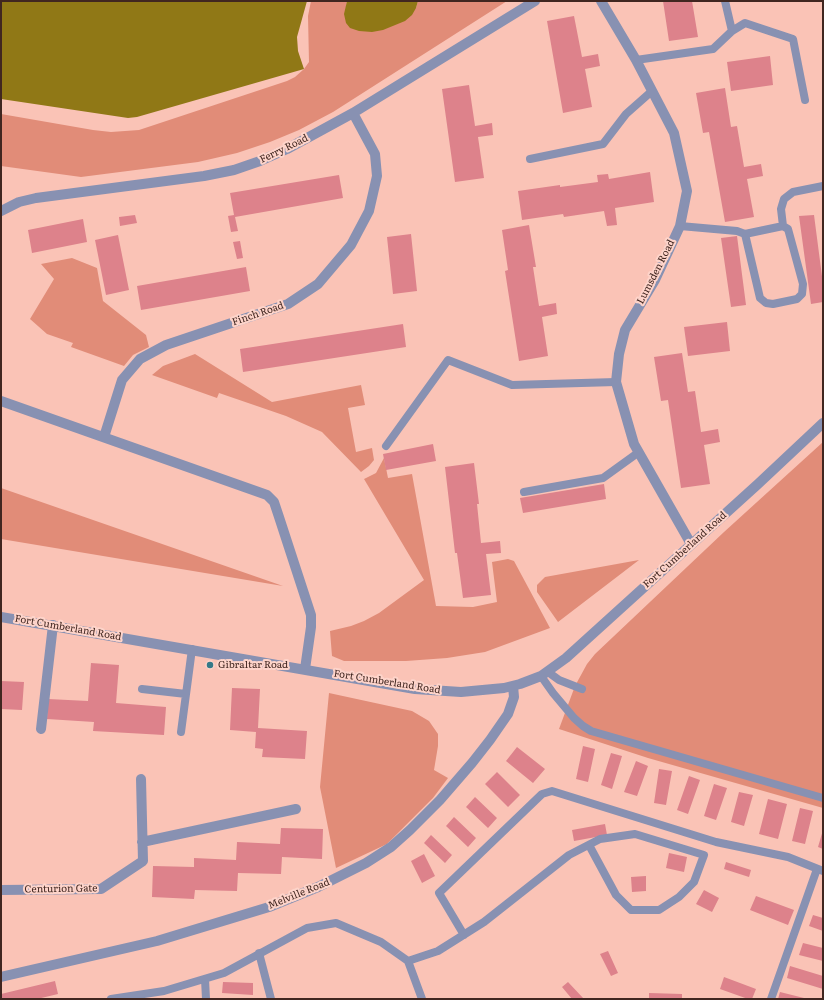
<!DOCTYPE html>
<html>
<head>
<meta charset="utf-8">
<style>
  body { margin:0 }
  #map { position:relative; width:824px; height:1000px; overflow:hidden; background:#fac3b6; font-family:Literata,serif }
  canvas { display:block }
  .frame { position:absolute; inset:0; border:2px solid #402620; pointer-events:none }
</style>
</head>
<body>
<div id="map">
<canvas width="824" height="1000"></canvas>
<div class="frame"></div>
</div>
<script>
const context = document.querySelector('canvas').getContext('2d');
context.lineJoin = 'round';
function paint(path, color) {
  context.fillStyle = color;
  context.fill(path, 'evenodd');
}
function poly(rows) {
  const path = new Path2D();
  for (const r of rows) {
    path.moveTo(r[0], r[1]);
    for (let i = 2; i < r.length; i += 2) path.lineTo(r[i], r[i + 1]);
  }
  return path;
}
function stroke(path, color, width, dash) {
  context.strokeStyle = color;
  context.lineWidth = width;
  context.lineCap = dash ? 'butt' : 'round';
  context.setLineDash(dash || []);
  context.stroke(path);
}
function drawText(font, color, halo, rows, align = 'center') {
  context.font = font + ' Literata,serif';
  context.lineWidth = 4;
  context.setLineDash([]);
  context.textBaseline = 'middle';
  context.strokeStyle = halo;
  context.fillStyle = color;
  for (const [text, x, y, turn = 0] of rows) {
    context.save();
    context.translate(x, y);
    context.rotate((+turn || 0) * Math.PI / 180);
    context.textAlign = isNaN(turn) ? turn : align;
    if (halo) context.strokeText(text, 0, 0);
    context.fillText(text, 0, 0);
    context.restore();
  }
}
const green = poly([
  [311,1,347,1,345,14,416,8,418,1,507,1,333,112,299,130,270,142,237,153,198,162,81,177,1,166,1,114,93,130,111,132,139,130,287,81,295,77,304,69,309,62,308,16],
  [72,258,97,268,103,301,146,335,149,347,133,355,124,366,71,347,73,343,47,334,30,319,54,279,41,264],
  [195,354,272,402,361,385,365,405,348,408,356,452,372,448,374,460,369,466,361,472,322,432,286,416,219,393,217,398,152,375,163,366],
  [823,442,823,808,648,758,559,729,575,686,587,664,595,654,724,532],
  [384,458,388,478,412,474,436,606,473,607,497,602,492,562,508,559,514,561,550,628,485,652,447,658,406,661,344,661,332,656,330,631,351,626,364,621,379,613,424,580,364,479,376,473],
  [1,488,283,586,1,539],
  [639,560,558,622,537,592,537,585,545,577],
  [329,693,412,711,429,721,438,734,438,746,434,770,448,778,433,798,387,844,336,868,320,787]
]);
const water = poly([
  [1,1,307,1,297,37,298,51,304,69,137,117,128,118,1,99],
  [347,1,418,1,416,8,412,15,405,21,383,30,372,32,359,31,350,28,346,23,344,14]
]);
const building = poly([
  [663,1,692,1,698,37,669,41],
  [574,16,582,57,598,54,600,66,585,69,592,107,563,113,547,21],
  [770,56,773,85,731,91,727,62],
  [469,85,475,126,492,123,493,135,478,137,484,178,455,182,442,89],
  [725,88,731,127,737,126,744,167,761,164,763,176,747,179,754,217,725,222,709,132,703,133,696,93],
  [650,172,654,202,615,208,617,225,607,226,604,211,564,217,563,214,522,220,518,191,560,185,560,187,598,182,597,175,608,174,609,179],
  [339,175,343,198,235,217,238,231,231,232,228,216,234,215,230,193],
  [135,215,137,223,120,226,119,217],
  [814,215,823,284,823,302,811,304,799,216],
  [83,219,87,242,32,253,28,230],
  [529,225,536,267,533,267,539,306,556,303,557,314,542,317,548,356,519,361,505,271,508,270,502,230],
  [411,234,417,291,393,294,387,237],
  [118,235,129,290,106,295,95,240],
  [737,236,746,305,731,307,721,238],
  [240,241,243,258,237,259,233,242],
  [246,267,250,291,141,310,137,286],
  [727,322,730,351,688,356,684,327],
  [403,324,406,347,243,372,240,349],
  [682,353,688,392,695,391,701,432,718,429,720,442,704,445,710,484,681,488,668,400,661,401,654,357],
  [433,444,436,461,386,470,383,454],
  [474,463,479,504,477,504,481,543,500,541,501,553,486,554,491,595,463,598,457,553,455,553,445,467],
  [604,484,606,499,523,513,520,498],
  [91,663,119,665,116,703,166,707,164,735,93,731,94,722,47,719,48,699,88,701],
  [1,681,24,682,22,710,1,709],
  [232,688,260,689,258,728,307,731,305,759,262,757,263,749,255,748,256,732,230,730],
  [583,746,595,749,588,782,576,779],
  [517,747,545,769,533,783,506,761],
  [611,753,622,756,612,789,601,785],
  [636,761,648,766,637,796,624,792],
  [659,769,672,771,666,805,654,803],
  [497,772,520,795,508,807,485,784],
  [689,776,700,780,688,814,677,810],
  [714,784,727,788,716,820,704,816],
  [739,792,753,795,744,826,731,822],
  [475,797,497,818,488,828,466,807],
  [768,799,787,804,778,839,759,834],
  [800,808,813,811,805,844,792,841],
  [454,817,476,838,468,847,446,826],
  [605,824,607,835,574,841,572,830],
  [281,828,323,829,322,859,282,857,281,874,238,873,237,891,195,890,194,899,152,897,153,866,194,867,194,858,236,860,237,842,280,844],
  [823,830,823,849,818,847],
  [431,835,452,855,445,863,424,843],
  [669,853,687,857,684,872,666,868],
  [424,854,435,876,422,883,411,861],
  [726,862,751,870,749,877,724,869],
  [646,876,646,891,632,892,631,877],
  [704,890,719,898,712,912,696,904],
  [756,896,794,910,788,925,750,910],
  [813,915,823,918,823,931,809,926],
  [803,943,823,948,823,961,799,955],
  [608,951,618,973,611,976,600,954],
  [790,966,823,976,823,989,787,978],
  [724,977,756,989,752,999,748,999,720,989],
  [55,981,58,994,37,999,1,999,1,994],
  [223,982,253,983,253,995,222,993],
  [568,982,584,999,572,999,562,987],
  [780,992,804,998,804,999,778,999],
  [649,993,682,994,682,999,649,999]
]);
const lane = poly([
  [725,1,732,31],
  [636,60,713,49,732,31,745,23,793,39,805,100],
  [530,159,603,144,626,114,652,91],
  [680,226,737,231,745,234,760,298,766,303,773,304,797,299,802,294,803,284,788,229,783,226,745,234],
  [783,226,781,209,784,199,793,192,823,186],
  [386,446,448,360,512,385,616,382],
  [524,492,603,478,639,452],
  [548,672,559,680,582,689],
  [541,676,553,693,574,718,583,726,591,731,823,798],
  [142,689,186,694],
  [181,732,192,649],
  [464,935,439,893,542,794,552,791,716,842,788,857,823,871],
  [259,953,271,999],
  [408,961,438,951,484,922,569,855,600,839,635,834,704,855,694,882,679,897,659,910,631,910,616,895,589,845],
  [205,979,206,999],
  [111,999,164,991,224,973,307,928,336,923,381,942,408,961,422,999],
  [771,999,817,869]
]);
const street = poly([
  [601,1,636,60,674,133,687,191,680,226,655,280,625,330,619,354,616,382,634,444,691,544],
  [1,211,19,202,36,198,204,176,234,170,260,161,287,149,353,113,535,1],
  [1,401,267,495,274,502,279,517,311,615,311,627,305,669],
  [104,437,122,380,140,359,166,345,288,304,318,284,351,245,369,211,377,176,375,154,353,113],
  [1,617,415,689,461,692,504,688,520,684,541,676,566,658,758,484,823,423],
  [41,729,53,625],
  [142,842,296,809],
  [1,890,101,889,143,861,141,779],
  [1,977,157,941,269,907,318,887,366,863,391,847,410,830,440,800,472,763,490,740,508,714,514,697,513,686]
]);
const markers = [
  [210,665,4,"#357988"]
];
const streetNames = [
  ["Ferry Road",284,149,-26],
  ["Lumsden Road",656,272,-63],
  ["Finch Road",258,314,-19],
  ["Fort Cumberland Road",685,550,-42],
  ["Fort Cumberland Road",68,628,10],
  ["Fort Cumberland Road",387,682,9],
  ["Centurion Gate",61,889,-1],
  ["Melville Road",299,894,-22]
];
const poiNames = [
  ["Gibraltar Road",218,665]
];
paint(green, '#e18c78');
paint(water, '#907816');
paint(building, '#dd828b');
stroke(lane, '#8891b2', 8);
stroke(street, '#8891b2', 10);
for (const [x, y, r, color] of markers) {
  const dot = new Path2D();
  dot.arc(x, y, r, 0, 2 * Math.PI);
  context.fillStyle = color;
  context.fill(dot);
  stroke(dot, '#fed4ca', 1.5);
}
drawText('10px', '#402620', '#fed4ca', streetNames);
drawText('10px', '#402620', '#fed4ca', poiNames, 'left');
</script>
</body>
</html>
